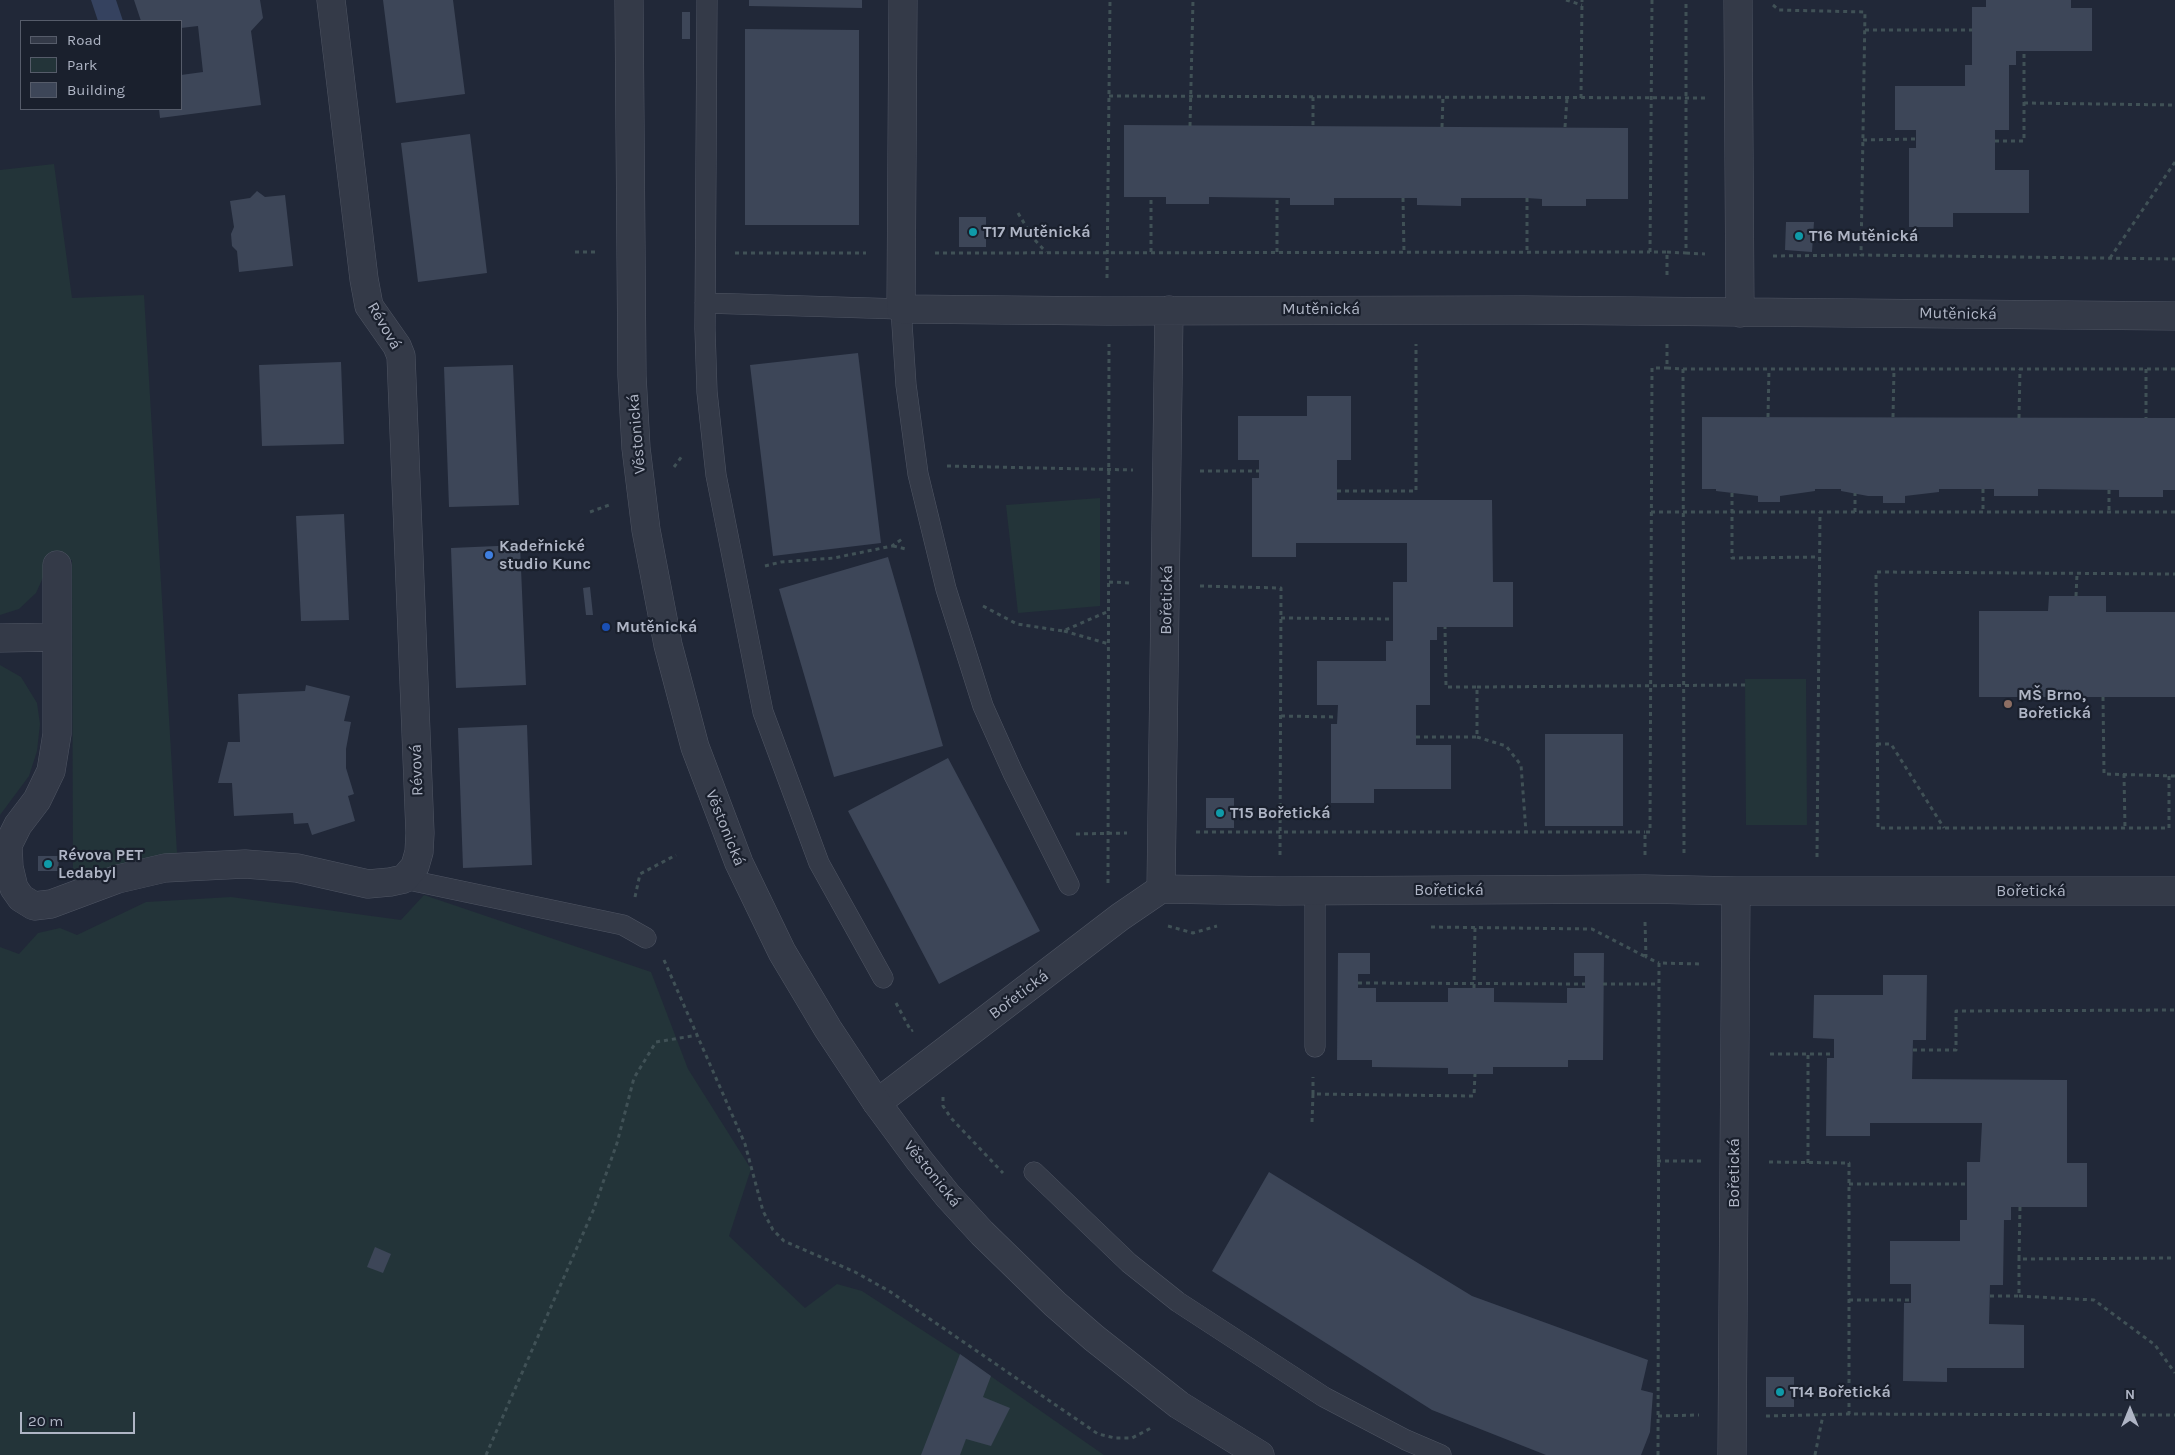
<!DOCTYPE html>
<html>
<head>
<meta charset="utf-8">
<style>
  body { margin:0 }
  #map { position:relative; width:2175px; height:1455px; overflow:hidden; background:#212838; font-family:Karla,sans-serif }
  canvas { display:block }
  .legend { position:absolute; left:20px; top:20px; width:162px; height:90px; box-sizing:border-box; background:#1a202d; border:1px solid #565c6a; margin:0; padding:6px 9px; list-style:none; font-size:15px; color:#afb5c5 }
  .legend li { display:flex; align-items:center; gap:10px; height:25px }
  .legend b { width:25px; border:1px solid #565c6a }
  .north { position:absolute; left:2105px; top:1385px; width:50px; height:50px; -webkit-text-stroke:4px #1a202d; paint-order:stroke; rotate:0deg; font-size:14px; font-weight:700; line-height:20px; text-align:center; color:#afb5c5 }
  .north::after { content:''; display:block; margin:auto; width:18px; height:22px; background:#afb5c5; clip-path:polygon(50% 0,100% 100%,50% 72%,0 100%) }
  .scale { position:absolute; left:20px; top:1412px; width:115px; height:22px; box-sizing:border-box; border:2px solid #afb5c5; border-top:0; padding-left:6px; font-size:15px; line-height:18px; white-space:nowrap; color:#afb5c5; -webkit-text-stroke:4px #1a202d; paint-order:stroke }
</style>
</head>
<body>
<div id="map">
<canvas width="2175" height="1455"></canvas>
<ul class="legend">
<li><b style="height:6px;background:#343a48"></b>Road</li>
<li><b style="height:14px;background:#233439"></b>Park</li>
<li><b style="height:14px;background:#3d4658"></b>Building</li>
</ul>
<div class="north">N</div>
<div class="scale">20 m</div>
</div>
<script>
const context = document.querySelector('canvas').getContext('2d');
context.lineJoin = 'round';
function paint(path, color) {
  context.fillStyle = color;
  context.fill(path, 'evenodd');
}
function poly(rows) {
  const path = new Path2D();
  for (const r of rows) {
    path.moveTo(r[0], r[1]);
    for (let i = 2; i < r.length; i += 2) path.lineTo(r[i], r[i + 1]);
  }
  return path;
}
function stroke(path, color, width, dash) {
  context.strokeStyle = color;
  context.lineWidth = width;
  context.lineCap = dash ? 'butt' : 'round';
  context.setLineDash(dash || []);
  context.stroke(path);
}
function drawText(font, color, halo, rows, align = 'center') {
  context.font = font + ' Karla,sans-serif';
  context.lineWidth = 4.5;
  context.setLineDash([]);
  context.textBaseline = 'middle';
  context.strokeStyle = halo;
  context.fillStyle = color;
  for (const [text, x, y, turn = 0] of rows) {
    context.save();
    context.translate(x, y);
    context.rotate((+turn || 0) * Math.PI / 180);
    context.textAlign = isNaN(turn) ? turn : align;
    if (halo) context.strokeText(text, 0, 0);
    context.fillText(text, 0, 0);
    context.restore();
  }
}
const green = poly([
  [54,164,72,298,144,295,177,853,120,866,73,882,72,560,46,560,45,573,36,593,19,609,0,615,0,170],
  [1100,498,1100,606,1018,613,1006,505],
  [0,665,21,677,37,703,40,724,37,751,29,776,0,815],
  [1745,679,1806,679,1807,825,1746,825],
  [424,895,651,972,688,1069,751,1169,729,1236,805,1308,837,1284,862,1291,959,1354,1104,1455,0,1455,0,947,19,954,38,933,60,928,77,935,146,902,231,897,401,920]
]);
const water = poly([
  [91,0,116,0,123,21,98,21]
]);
const building = poly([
  [134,0,260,0,263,18,251,31,261,105,160,118,159,109,181,109,181,75,203,72,198,26,181,28,181,21,141,21],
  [383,0,453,0,465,94,396,103],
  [749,0,862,0,862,8,749,6],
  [1986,0,2071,0,2071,8,2092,8,2092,51,2016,51,2016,65,2009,65,2009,130,1995,130,1995,170,2029,170,2029,213,1953,213,1953,227,1909,227,1909,148,1916,148,1916,130,1895,130,1895,86,1965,86,1965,65,1972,65,1972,7,1986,7],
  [682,12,690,12,690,39,682,39],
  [745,29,859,30,859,225,745,225],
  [1124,125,1628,128,1628,199,1586,199,1586,206,1542,206,1542,199,1527,198,1461,198,1461,206,1417,205,1417,198,1334,198,1334,205,1290,205,1290,198,1209,197,1209,204,1166,204,1166,197,1124,197],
  [470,134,487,273,418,282,401,143],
  [257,191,265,197,285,195,293,266,239,272,237,251,232,246,231,234,234,227,230,201,250,198],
  [959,217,986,217,986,247,959,247],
  [1786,222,1814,222,1812,252,1785,250],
  [858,353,881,543,773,556,750,365],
  [341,362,344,444,262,446,259,365],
  [513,365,519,505,449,507,444,367],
  [1307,396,1351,396,1351,460,1337,460,1337,500,1492,500,1493,582,1513,582,1513,627,1437,627,1437,640,1430,640,1430,705,1416,705,1416,745,1451,745,1451,789,1374,789,1374,803,1331,803,1331,724,1337,724,1338,705,1317,705,1317,661,1386,661,1386,641,1393,641,1393,582,1407,582,1407,543,1296,543,1296,557,1252,557,1252,478,1259,478,1259,460,1238,460,1238,416,1307,416],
  [1702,417,2175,418,2175,490,2163,490,2163,497,2119,497,2119,490,2038,489,2038,496,1994,496,1994,489,1939,489,1939,492,1905,496,1905,503,1883,503,1883,496,1868,496,1841,491,1841,489,1815,489,1815,491,1780,496,1780,502,1758,502,1758,496,1716,491,1716,489,1702,489],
  [344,514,349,620,301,621,296,516],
  [520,545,526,685,456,688,451,548],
  [888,557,943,746,834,777,779,589],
  [590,587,593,615,586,615,583,588],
  [2049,596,2106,596,2106,612,2175,612,2175,697,1979,697,1979,611,2048,611],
  [306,685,350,696,344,721,351,722,346,749,346,768,354,794,348,796,355,821,312,835,308,823,294,824,293,813,234,816,232,783,218,783,228,742,240,742,238,694,305,691],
  [527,725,532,865,463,868,458,728],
  [1545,734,1623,734,1623,826,1545,826],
  [948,758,1040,931,939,984,848,811],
  [1206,798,1234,798,1234,828,1206,828],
  [38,856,59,856,58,871,38,871],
  [1338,953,1370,953,1370,974,1358,974,1358,988,1376,988,1376,1002,1448,1002,1448,988,1494,988,1494,1002,1567,1003,1567,988,1585,988,1585,976,1574,976,1574,953,1604,953,1603,1060,1568,1060,1568,1067,1493,1067,1493,1074,1448,1074,1448,1068,1372,1067,1372,1060,1337,1060],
  [1883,975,1927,975,1926,1040,1913,1040,1912,1079,2067,1080,2067,1163,2087,1163,2087,1207,2011,1207,2011,1220,2004,1220,2003,1285,1990,1285,1989,1324,2024,1325,2024,1368,1947,1368,1947,1382,1903,1381,1904,1303,1911,1303,1911,1284,1890,1284,1890,1241,1960,1241,1960,1220,1967,1220,1967,1162,1980,1162,1982,1123,1870,1123,1870,1136,1826,1136,1827,1058,1834,1058,1834,1039,1813,1038,1814,995,1883,995],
  [1269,1172,1472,1296,1648,1360,1641,1390,1653,1393,1650,1432,1641,1455,1546,1455,1432,1410,1212,1271],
  [375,1247,391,1254,383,1273,367,1267],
  [960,1354,991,1376,983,1397,1010,1408,991,1446,966,1439,960,1455,921,1455],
  [1766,1377,1794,1377,1794,1407,1766,1407]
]);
const path = poly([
  [1566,0,1582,5],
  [1652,0,1650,252,1667,252,1667,277],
  [1773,5,1779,10,1865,12,1861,255,2175,259],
  [1865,30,1972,30],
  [1109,96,1706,98],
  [1313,97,1313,127],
  [1581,98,1582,0],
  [2024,103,2175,105],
  [1190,126,1193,0],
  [1442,127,1443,97],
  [1565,127,1567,98],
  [1863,140,1916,139],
  [1995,141,2024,141,2024,51],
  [1403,198,1404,252],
  [1527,198,1527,252],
  [1018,213,1033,238,1046,252],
  [575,252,596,252],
  [1151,252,1151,197],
  [1277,252,1277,198],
  [1667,252,1686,253,1686,0],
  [735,253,866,253],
  [935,253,1650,252],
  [1686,253,1705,254],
  [1773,256,1861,255],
  [2110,258,2175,162],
  [1107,278,1110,0],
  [1667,344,1667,368,1683,369,2175,369],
  [1683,369,1684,856],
  [2146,369,2146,418],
  [1768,417,1769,369],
  [1893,417,1894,369],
  [2019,418,2020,369],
  [947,466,1133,470],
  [674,467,682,456],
  [1200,471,1259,471],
  [1983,489,1983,512],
  [2109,490,2109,512],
  [1337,491,1416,491,1416,344],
  [1732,493,1732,558,1819,557],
  [590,512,609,505],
  [1651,512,2175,512],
  [1855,512,1855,493],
  [893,546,906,549],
  [765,566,781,562,834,558,892,546,902,539],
  [1109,582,1131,583],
  [1200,586,1281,588,1280,857],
  [2076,596,2077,574],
  [983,606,1017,624,1063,631,1109,611],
  [1281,618,1393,619],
  [1064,631,1109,644],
  [1477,687,1745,685],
  [2103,697,2104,774,2175,776],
  [1281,716,1337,717],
  [1416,737,1477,737,1477,687,1446,687,1445,627],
  [1477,737,1506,746,1521,765,1526,832],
  [1877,744,1891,744,1944,828],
  [2124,774,2125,828],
  [2169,776,2169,828,1878,828,1876,572,2175,574],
  [1196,832,1645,832],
  [1076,834,1127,833],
  [1645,855,1645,832,1650,832,1652,368,1667,368],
  [1817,857,1820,512],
  [1108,883,1109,344],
  [635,897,640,874,676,855],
  [1645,922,1646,957,1659,963],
  [1168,926,1193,933,1217,926],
  [1431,927,1592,929,1646,957],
  [664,960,745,1144,763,1211,773,1230,784,1241,855,1272,889,1291,1098,1434,1115,1438,1132,1438,1151,1428],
  [1358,983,1585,984],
  [1603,984,1658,984],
  [1474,988,1475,927],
  [896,1003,911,1031,913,1030],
  [1913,1050,1956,1050,1956,1011,2175,1010],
  [1770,1054,1834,1054],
  [1313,1094,1313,1077],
  [943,1097,943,1106,951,1118,1003,1173],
  [1312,1122,1313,1094,1474,1096,1475,1074],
  [1657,1161,1702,1161],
  [1769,1162,1849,1163,1849,1414],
  [1808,1163,1808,1054],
  [1849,1184,1967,1184],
  [2020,1207,2019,1259,2175,1258],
  [1990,1296,2019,1296,2019,1259],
  [2019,1296,2094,1300,2155,1345,2175,1373],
  [1849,1300,1911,1300],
  [1658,1416,1699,1415],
  [1766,1416,1849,1414,2175,1415],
  [486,1455,593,1211,617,1143,634,1078,656,1042,698,1035],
  [1658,1455,1659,963,1701,964],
  [1815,1455,1823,1415]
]);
const service = poly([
  [707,0,705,329,707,392,716,475,763,712,819,863,883,978],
  [705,303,901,309,906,385,918,474,946,589,983,706,1013,773,1069,885],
  [404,879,623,925,646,938],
  [1315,1047,1315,891],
  [1034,1172,1129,1263,1178,1302,1324,1397,1406,1440,1441,1455]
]);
const minor = poly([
  [903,0,901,309,1107,311,1524,310,2175,316],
  [1738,0,1740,313],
  [57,565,57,734,51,771,37,800,18,825,8,845,9,867,14,888,21,898,34,906,51,904,118,879,165,868,245,864,297,868,368,884,390,882,404,879,415,866,419,852,420,833,401,356,397,346,369,306,364,279,331,0],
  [0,638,57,637],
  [1161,889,1169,310],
  [877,1103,1120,917,1161,889,1279,891,1645,889,1736,891,2175,891],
  [1732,1455,1736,891]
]);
const tertiary = poly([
  [629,0,632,376,636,448,646,530,668,645,695,747,739,863,782,952,828,1029,877,1103,919,1160,948,1196,982,1233,1055,1304,1094,1338,1179,1405,1260,1455]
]);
const markers = [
  [973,232,5,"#0f9aa8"],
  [1799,236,5,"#0f9aa8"],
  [489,555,5,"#3f7fe0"],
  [606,627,5,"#1a4fb4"],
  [2008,704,5,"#8d6e63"],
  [1220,813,5,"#0f9aa8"],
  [48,864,5,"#0f9aa8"],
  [1780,1392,5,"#0f9aa8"]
];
const poiNames = [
  ["T17 Mutěnická",983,232],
  ["T16 Mutěnická",1809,236],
  ["Kadeřnické",499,546],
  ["studio Kunc",499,564],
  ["Mutěnická",616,627],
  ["MŠ Brno,",2018,695],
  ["Bořetická",2018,713],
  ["T15 Bořetická",1230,813],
  ["Révova PET",58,855],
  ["Ledabyl",58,873],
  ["T14 Bořetická",1790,1392]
];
const streetNames = [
  ["Mutěnická",1321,309],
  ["Mutěnická",1958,314,1],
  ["Révová",384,326,60],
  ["Věstonická",637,434,-95],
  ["Bořetická",1167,600,-89],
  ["Révová",417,770,-92],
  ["Věstonická",725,828,68],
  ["Bořetická",1449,890],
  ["Bořetická",2031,891],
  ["Bořetická",1019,995,-37],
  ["Bořetická",1734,1173,-90],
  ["Věstonická",932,1174,51]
];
paint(green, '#233439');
paint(water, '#35425f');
paint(building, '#3d4658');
stroke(service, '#4f5563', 21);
stroke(minor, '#4f5563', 29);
stroke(tertiary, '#4f5563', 29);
stroke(path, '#405156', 3, [4, 4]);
stroke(service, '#343a48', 20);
stroke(minor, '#343a48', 28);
stroke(tertiary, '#343a48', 28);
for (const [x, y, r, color] of markers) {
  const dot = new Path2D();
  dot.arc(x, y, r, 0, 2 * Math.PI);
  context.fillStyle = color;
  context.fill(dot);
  stroke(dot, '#1a202d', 2);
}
drawText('bold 16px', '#afb5c5', '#1a202d', poiNames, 'left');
drawText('16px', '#afb5c5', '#1a202d', streetNames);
</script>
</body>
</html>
